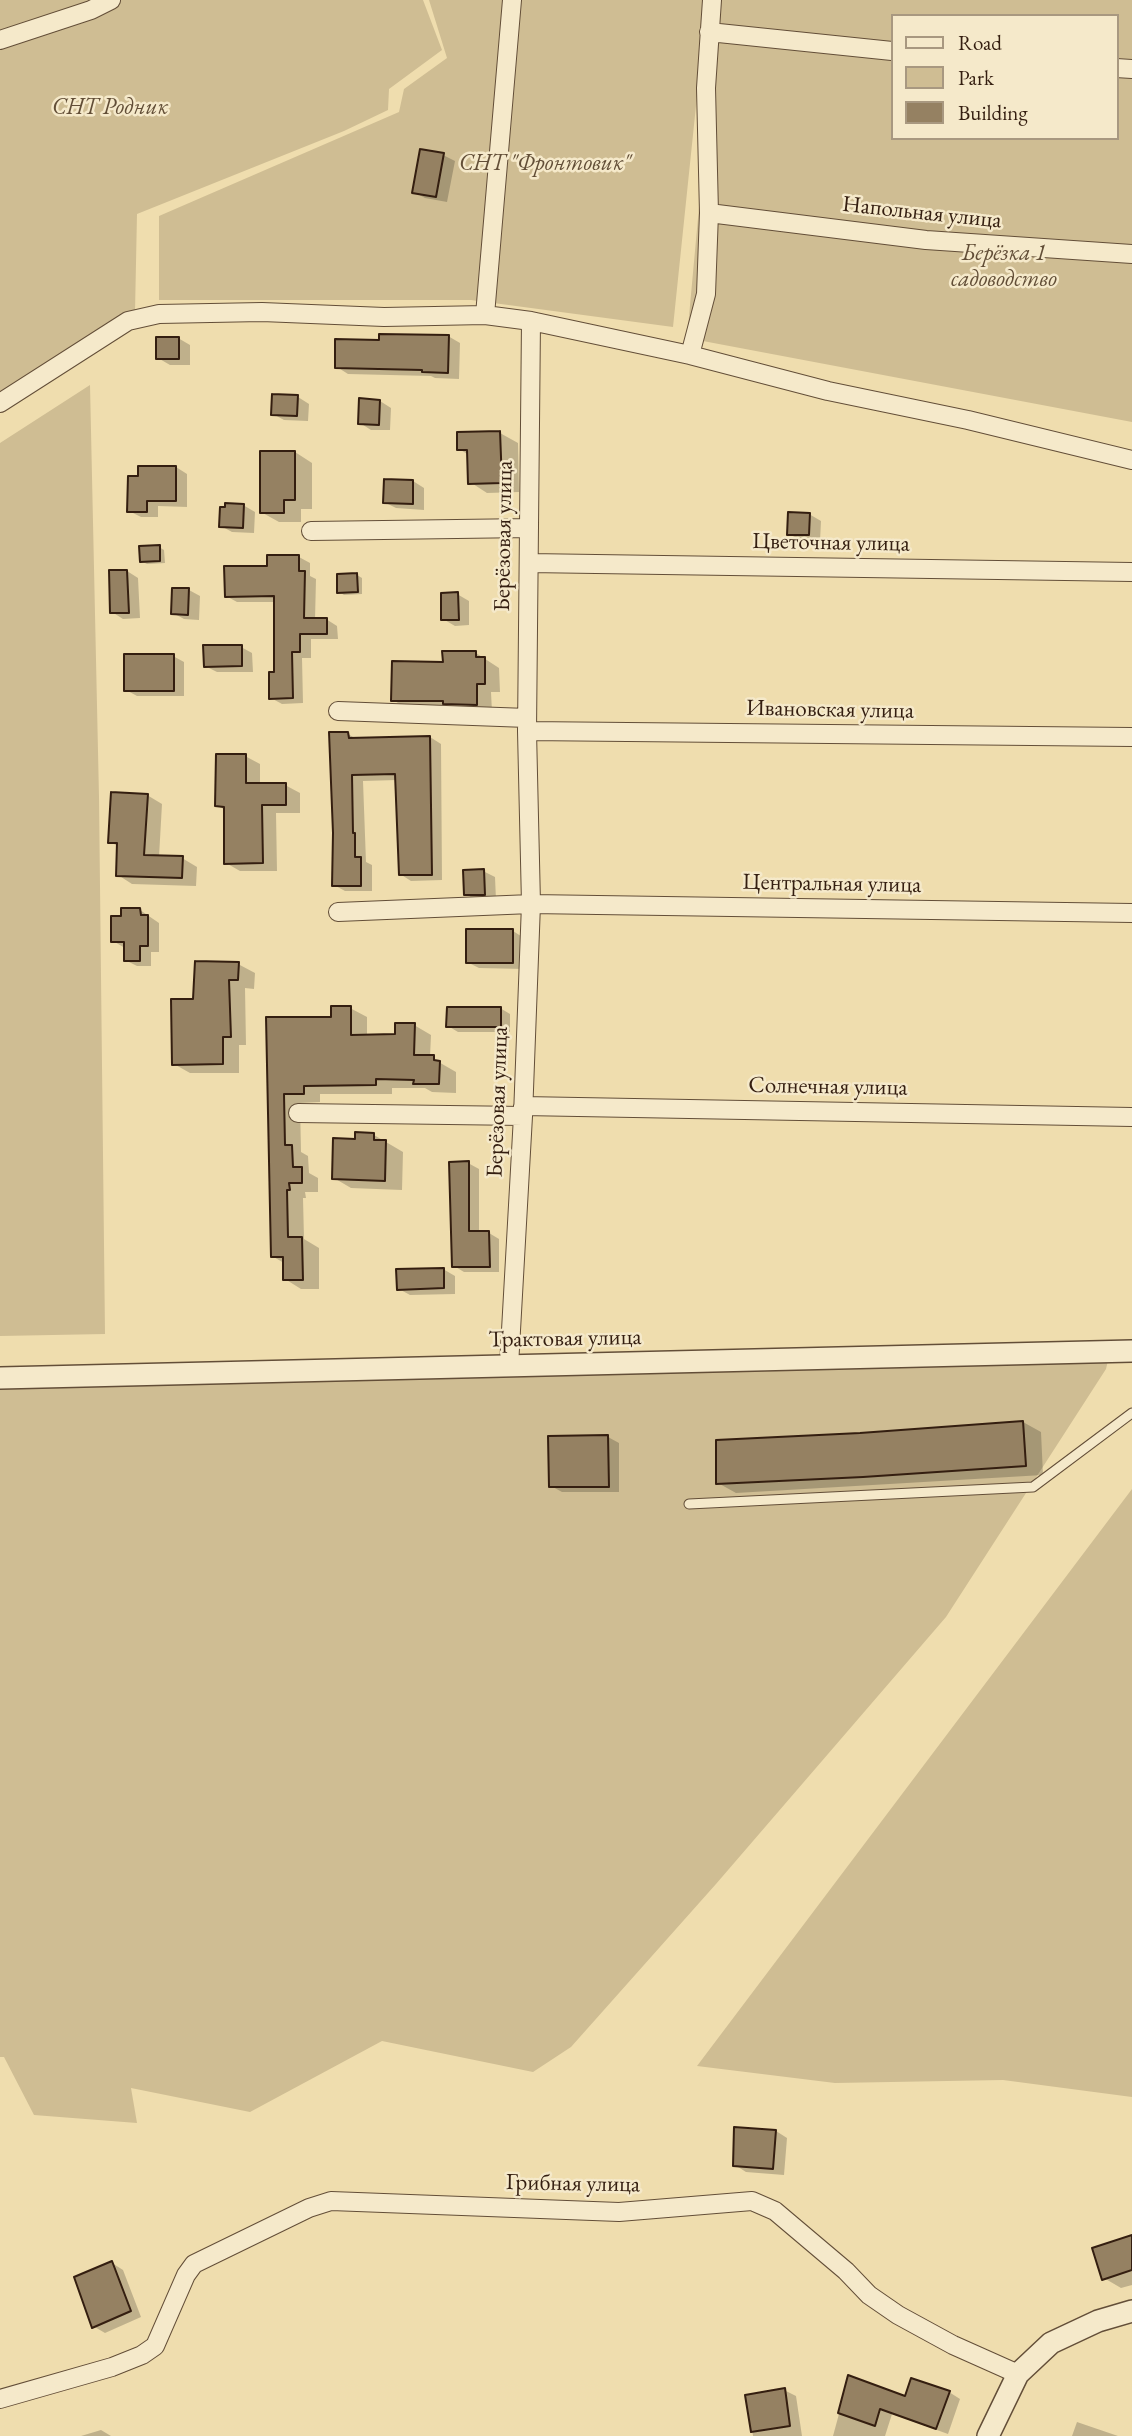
<!DOCTYPE html>
<html>
<head>
<meta charset="utf-8">
<style>
  body { margin:0 }
  #map { position:relative; width:1132px; height:2436px; overflow:hidden; background:#efddae; font-family:"EB Garamond",serif }
  canvas { display:block }
  .legend { position:absolute; left:891px; top:14px; width:228px; height:126px; box-sizing:border-box; background:#f5e9ca; border:2px solid #a89880; margin:0; padding:9px 12px; list-style:none; font-size:21px; color:#341e10 }
  .legend li { display:flex; align-items:center; gap:14px; height:35px }
  .legend b { width:35px; border:2px solid #a89880 }
</style>
</head>
<body>
<div id="map">
<canvas width="1132" height="2436"></canvas>
<ul class="legend">
<li><b style="height:9px;background:#f5e9ca"></b>Road</li>
<li><b style="height:19px;background:#cfbd93"></b>Park</li>
<li><b style="height:19px;background:#958162"></b>Building</li>
</ul>
</div>
<script>
const context = document.querySelector('canvas').getContext('2d');
context.lineJoin = 'round';
function paint(path, color) {
  context.fillStyle = color;
  context.fill(path, 'evenodd');
}
function poly(rows) {
  const path = new Path2D();
  for (const r of rows) {
    path.moveTo(r[0], r[1]);
    for (let i = 2; i < r.length; i += 2) path.lineTo(r[i], r[i + 1]);
  }
  return path;
}
function stroke(path, color, width, dash) {
  context.strokeStyle = color;
  context.lineWidth = width;
  context.lineCap = dash ? 'butt' : 'round';
  context.setLineDash(dash || []);
  context.stroke(path);
}
function drawText(font, color, halo, rows, align = 'center') {
  context.font = font + ' "EB Garamond",serif';
  context.lineWidth = 5;
  context.setLineDash([]);
  context.textBaseline = 'middle';
  context.strokeStyle = halo;
  context.fillStyle = color;
  for (const [text, x, y, turn = 0] of rows) {
    context.save();
    context.translate(x, y);
    context.rotate((+turn || 0) * Math.PI / 180);
    context.textAlign = isNaN(turn) ? turn : align;
    if (halo) context.strokeText(text, 0, 0);
    context.fillText(text, 0, 0);
    context.restore();
  }
}
const green = poly([
  [0,0,423,0,442,50,389,89,388,110,344,131,137,214,135,312,0,404],
  [429,0,707,0,673,327,471,300,159,300,159,216,399,112,404,89,447,58],
  [718,0,1132,0,1132,422,687,338],
  [892,16,1116,16,1116,138,892,138],
  [90,385,99,797,105,1334,0,1336,0,443],
  [1110,1352,1106,1369,946,1617,716,1884,571,2047,533,2072,382,2041,250,2112,131,2088,137,2123,34,2115,4,2057,0,2057,0,1386],
  [1132,1489,1132,2097,1003,2080,835,2083,697,2066]
]);
const shadow = poly([
  [443,155,455,161,447,202,425,198,414,192],
  [448,336,460,343,459,379,435,378,431,376,348,374,337,367,380,342],
  [178,338,190,345,190,365,170,365,158,358],
  [298,397,309,404,308,421,284,420,273,414],
  [380,401,391,408,390,430,371,430,360,423],
  [500,433,518,443,519,492,487,493,470,482,469,455,459,449],
  [295,452,312,463,312,509,301,509,301,522,279,522,261,512],
  [176,467,187,474,187,507,158,506,158,517,141,517,129,511],
  [413,481,424,488,424,510,396,508,384,502],
  [243,505,255,512,254,533,232,532,221,526],
  [809,514,821,521,820,541,800,540,789,534],
  [159,547,164,550,165,563,147,564,141,561],
  [269,556,299,557,310,563,310,576,316,579,315,620,326,619,337,626,338,639,311,639,311,658,302,658,303,703,282,704,271,698,276,674,276,602,237,602,226,596,269,567],
  [127,571,138,578,140,618,123,619,112,612],
  [357,575,362,578,362,594,344,595,339,592],
  [189,590,200,596,199,620,184,619,173,613],
  [457,594,469,601,469,625,455,626,443,619],
  [241,647,252,653,253,672,217,672,205,666],
  [476,653,499,668,500,692,491,692,492,712,408,709,393,700,444,663],
  [173,656,184,662,184,696,137,696,126,690],
  [348,734,358,740,430,737,441,744,442,880,411,881,400,874,397,780,363,781,366,862,372,865,372,891,345,891,334,885],
  [245,756,260,764,260,785,285,785,300,793,300,813,276,813,277,871,240,871,226,863,225,810,217,805],
  [147,795,162,804,159,857,182,858,197,867,196,886,132,884,118,875,118,846,110,842],
  [483,871,495,877,496,900,477,901,466,894],
  [140,910,159,923,159,952,151,952,151,966,137,966,125,960,125,948,113,941,123,918],
  [513,931,524,938,524,969,479,968,467,962],
  [238,964,255,973,254,989,245,988,246,1045,239,1045,239,1073,190,1073,174,1064,195,1001],
  [350,1008,367,1017,367,1037,397,1036,414,1025,431,1035,430,1057,456,1072,456,1093,432,1092,425,1088,392,1088,392,1094,320,1094,320,1102,300,1103,301,1152,308,1156,309,1173,318,1178,318,1192,305,1192,306,1198,303,1198,304,1239,319,1248,319,1289,301,1289,285,1279,284,1263,272,1256,268,1019,333,1018],
  [500,1008,510,1014,510,1032,458,1032,448,1026],
  [374,1135,403,1152,402,1190,351,1188,334,1178,357,1141],
  [468,1163,479,1169,479,1233,489,1233,499,1239,499,1272,464,1272,454,1266],
  [443,1269,455,1276,455,1294,410,1295,399,1289],
  [1023,1422,1041,1432,1043,1475,736,1493,718,1483,860,1435],
  [608,1437,619,1443,619,1492,562,1492,551,1486],
  [776,2131,787,2138,784,2175,746,2172,735,2165],
  [1132,2237,1132,2285,1121,2288,1104,2278],
  [112,2263,123,2270,141,2317,105,2333,93,2326],
  [849,2377,906,2398,949,2392,960,2399,948,2434,892,2414,885,2436,833,2436],
  [784,2390,796,2396,802,2436,753,2436,747,2396],
  [1077,2422,1118,2436,1072,2436],
  [101,2430,111,2436,81,2436]
]);
const building = poly([
  [420,149,444,153,436,197,412,193,420,149],
  [379,334,449,335,448,373,422,372,422,370,335,368,335,339,379,340,379,334],
  [156,337,179,337,179,359,156,359,156,337],
  [272,394,298,395,297,416,271,415,272,394],
  [359,398,380,400,379,425,358,424,359,398],
  [500,431,502,483,468,484,467,450,457,450,457,432,500,431],
  [260,451,295,451,295,500,284,500,284,513,260,513,260,451],
  [138,466,176,466,176,501,147,501,147,512,127,512,128,476,138,476,138,466],
  [384,479,413,480,413,504,383,503,384,479],
  [225,503,244,504,243,528,219,527,220,507,225,507,225,503],
  [788,512,810,513,809,535,787,535,788,512],
  [160,545,160,561,140,562,139,546,160,545],
  [267,555,299,555,299,571,305,571,304,618,327,618,327,634,300,634,300,652,292,652,293,698,269,699,269,672,274,672,274,596,225,597,224,566,267,566,267,555],
  [109,570,127,570,129,613,110,613,109,570],
  [357,573,358,592,337,593,337,574,357,573],
  [172,588,189,588,188,615,171,614,172,588],
  [458,592,459,620,441,620,441,593,458,592],
  [203,645,242,645,242,666,204,667,203,645],
  [442,651,476,651,476,657,485,657,485,684,477,684,477,705,443,704,443,701,391,701,392,661,443,662,442,651],
  [124,654,174,654,174,691,124,691,124,654],
  [329,732,348,732,349,738,430,736,432,875,399,875,395,774,352,775,353,833,355,833,355,857,361,857,361,886,332,886,333,833,329,732],
  [216,754,246,754,246,783,286,783,286,805,262,805,263,863,224,864,224,807,215,806,216,754],
  [111,792,148,794,144,855,183,856,182,878,116,876,117,843,108,843,111,792],
  [484,869,485,895,464,895,463,870,484,869],
  [121,908,140,908,141,915,148,915,148,946,140,946,140,961,124,961,124,942,111,942,111,916,121,916,121,908],
  [466,929,513,929,513,963,466,963,466,929],
  [195,961,239,962,238,980,229,980,231,1037,223,1037,223,1064,172,1065,171,999,193,999,195,961],
  [331,1006,351,1006,351,1035,395,1034,395,1023,415,1023,414,1055,434,1055,434,1060,440,1061,439,1084,413,1084,414,1080,376,1079,376,1085,304,1086,304,1094,284,1094,285,1145,292,1145,293,1167,302,1167,302,1183,289,1183,290,1190,287,1190,288,1237,302,1237,303,1280,283,1280,283,1257,271,1257,266,1017,331,1017,331,1006],
  [447,1007,501,1007,501,1027,446,1027,447,1007],
  [355,1132,374,1133,374,1140,386,1140,385,1181,332,1179,333,1138,355,1139,355,1132],
  [469,1161,469,1231,489,1231,490,1267,452,1267,449,1162,469,1161],
  [444,1268,444,1288,397,1290,396,1269,444,1268],
  [1023,1421,1026,1466,863,1477,716,1484,716,1440,860,1433,1023,1421],
  [608,1435,609,1487,549,1487,548,1436,608,1435],
  [734,2127,776,2130,773,2169,733,2166,734,2127],
  [1132,2235,1132,2270,1102,2280,1092,2248,1132,2235],
  [112,2261,131,2311,92,2328,74,2277,112,2261],
  [848,2375,905,2396,911,2378,950,2391,936,2429,880,2409,875,2426,838,2413,848,2375],
  [785,2388,790,2426,751,2432,745,2395,785,2388]
]);
const service = poly([
  [689,1504,1033,1487,1132,1413]
]);
const minor = poly([
  [709,32,892,51],
  [0,40,91,10,111,0],
  [1116,68,1132,69],
  [709,213,926,240,1132,254],
  [485,315,531,321,690,355,828,391,968,420,1132,460],
  [690,355,706,294,709,213,706,88,712,0],
  [0,403,128,321,159,314,262,312,384,317,485,315,512,0],
  [311,531,529,528],
  [529,563,1132,572],
  [338,711,527,718],
  [527,731,1132,737],
  [338,912,531,904,1132,913],
  [523,1106,1132,1117],
  [298,1113,523,1116],
  [509,1366,523,1116,531,904,527,731,531,321],
  [0,2399,112,2367,142,2355,155,2346,186,2275,194,2264,309,2208,331,2201,619,2212,752,2201,775,2211,846,2271,869,2295,898,2315,953,2345,1018,2374]
]);
const tertiary = poly([
  [0,1378,1132,1351],
  [988,2436,1018,2374,1051,2343,1098,2321,1132,2311]
]);
const parkNames = [
  ["СНТ Родник",110,108],
  ["СНТ \"Фронтовик\"",545,164],
  ["Берёзка 1",1004,254],
  ["садоводство",1004,280]
];
const streetNames = [
  ["Напольная улица",922,213,6],
  ["Берёзовая улица",504,536,-89],
  ["Цветочная улица",831,543,1],
  ["Ивановская улица",830,710,1],
  ["Центральная улица",832,884,1],
  ["Солнечная улица",828,1087,1],
  ["Берёзовая улица",498,1102,-88],
  ["Трактовая улица",565,1339,-1],
  ["Грибная улица",573,2184,1]
];
paint(green, '#cfbd93');
paint(shadow, '#0003');
paint(building, '#958162');
stroke(building, '#341e10', 2);
stroke(service, '#634e38', 11);
stroke(minor, '#634e38', 20);
stroke(tertiary, '#634e38', 24);
stroke(service, '#f5e9ca', 9);
stroke(minor, '#f5e9ca', 18);
stroke(tertiary, '#f5e9ca', 21);
drawText('italic 23px', '#624e37', '#f5e9ca', parkNames);
drawText('23px', '#341e10', '#f5e9ca', streetNames);
</script>
</body>
</html>
